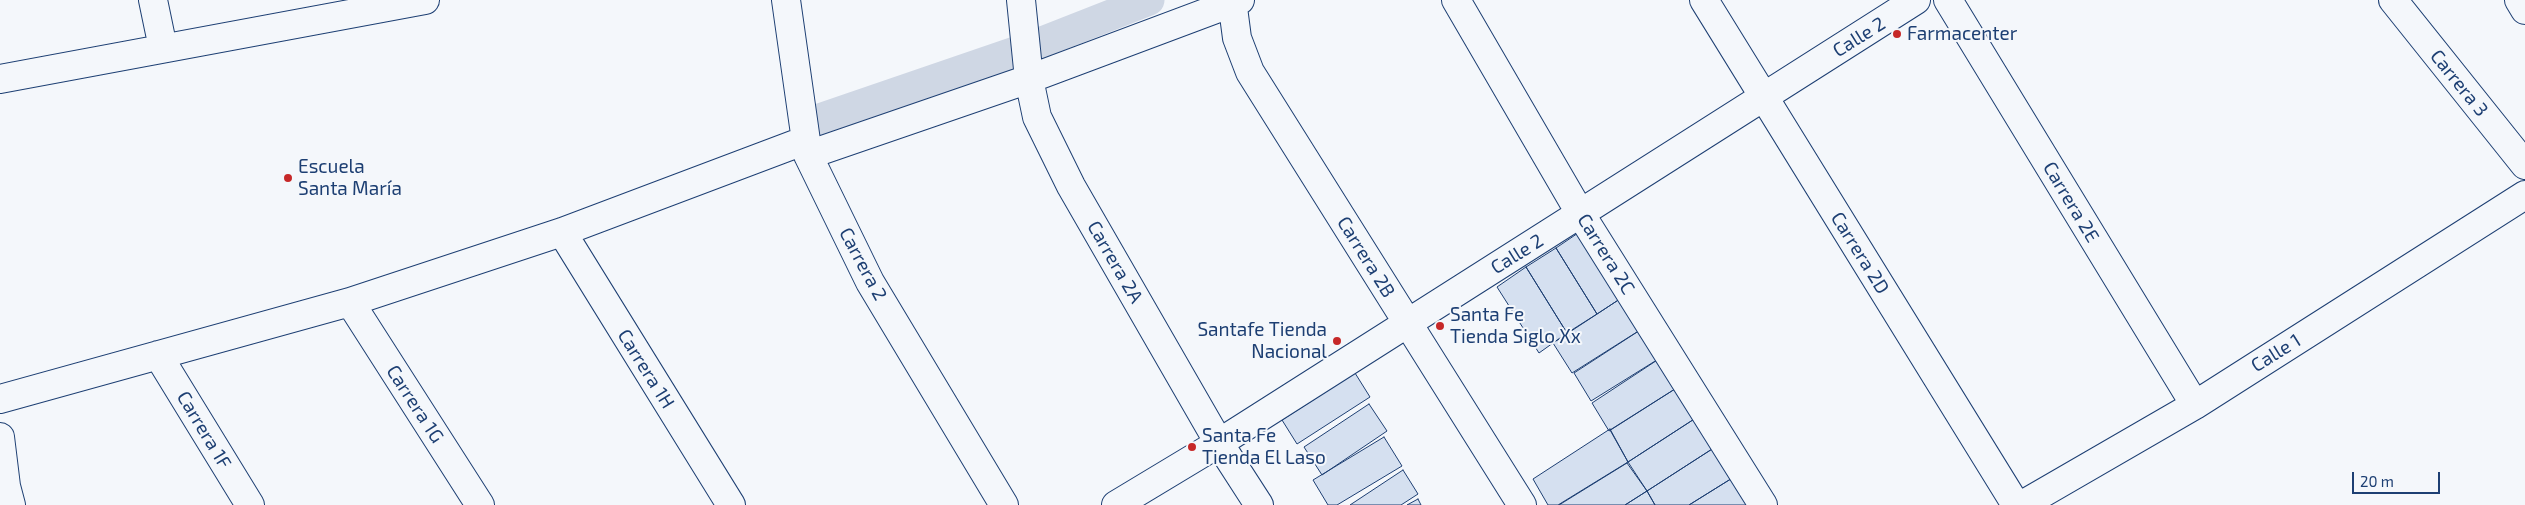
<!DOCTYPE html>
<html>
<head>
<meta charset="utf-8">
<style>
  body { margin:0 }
  #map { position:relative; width:2525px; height:505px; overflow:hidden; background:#f4f7fb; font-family:"Exo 2",sans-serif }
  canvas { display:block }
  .scale { position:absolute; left:2352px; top:472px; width:88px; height:22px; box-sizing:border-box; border:2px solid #1d3f73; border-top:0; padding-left:6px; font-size:15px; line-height:18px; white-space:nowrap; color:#1d3f73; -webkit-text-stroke:4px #f4f7fb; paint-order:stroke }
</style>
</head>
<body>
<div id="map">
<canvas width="2525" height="505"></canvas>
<div class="scale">20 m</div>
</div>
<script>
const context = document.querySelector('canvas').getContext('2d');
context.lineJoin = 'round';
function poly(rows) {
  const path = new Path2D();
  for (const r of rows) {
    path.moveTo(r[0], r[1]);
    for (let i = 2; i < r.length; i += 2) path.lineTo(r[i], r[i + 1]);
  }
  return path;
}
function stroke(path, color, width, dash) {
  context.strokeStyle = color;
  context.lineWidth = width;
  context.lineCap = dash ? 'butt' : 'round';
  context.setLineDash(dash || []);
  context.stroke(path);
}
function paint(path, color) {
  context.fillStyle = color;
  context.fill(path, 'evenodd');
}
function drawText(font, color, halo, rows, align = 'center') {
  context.font = font + ' "Exo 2",sans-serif';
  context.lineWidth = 4;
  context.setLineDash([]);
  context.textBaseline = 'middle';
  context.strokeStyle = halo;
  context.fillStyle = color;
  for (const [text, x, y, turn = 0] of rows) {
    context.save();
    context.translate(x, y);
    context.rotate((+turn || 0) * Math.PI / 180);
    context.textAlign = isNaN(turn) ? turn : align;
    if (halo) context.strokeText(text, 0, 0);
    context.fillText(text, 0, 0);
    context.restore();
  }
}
const canal = poly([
  [811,122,1027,48,1149,0]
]);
const building = poly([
  [1587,227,1629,293,1597,314,1556,248,1587,227],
  [1556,248,1597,314,1567,333,1526,267,1556,248],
  [1526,267,1567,333,1539,353,1497,287,1526,267],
  [1629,293,1648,325,1572,373,1553,343,1629,293],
  [1648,325,1668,353,1591,401,1574,373,1648,325],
  [1668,353,1686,382,1609,431,1592,403,1668,353],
  [1355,373,1370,397,1297,444,1282,420,1355,373],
  [1686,382,1702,414,1628,462,1610,430,1686,382],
  [1369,404,1387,431,1322,475,1304,447,1369,404],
  [1702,414,1723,442,1647,491,1628,462,1702,414],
  [1610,429,1628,462,1558,505,1548,505,1533,479,1610,429],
  [1384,437,1402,466,1337,505,1328,505,1313,480,1384,437],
  [1723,442,1742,472,1689,505,1655,505,1647,491,1723,442],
  [1627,463,1647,491,1625,505,1559,505,1627,463],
  [1403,470,1418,494,1401,505,1350,505,1403,470],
  [1742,472,1759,505,1689,505,1742,472],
  [1647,491,1655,505,1625,505,1647,491],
  [1418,499,1421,505,1407,505,1418,499]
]);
const minor = poly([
  [153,0,163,48],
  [786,0,808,155,870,282,1004,505],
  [1021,0,1029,79,1037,117,1071,186,1219,443,1259,505],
  [1232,0,1237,38,1250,72,1522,505],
  [1456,0,1580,213,1763,505],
  [1704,0,2016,505],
  [1948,0,2195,405],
  [2393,0,2525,165],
  [2519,0,2525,10],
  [0,79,425,0],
  [808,155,1029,79,1240,0],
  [562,232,731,505],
  [350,302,480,505],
  [158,355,250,505],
  [0,399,350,302,562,232,806,140],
  [0,437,6,486,11,505],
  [1116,505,1219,443,1916,0],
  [2022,505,2195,405,2525,195]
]);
const markers = [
  [1897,34,5,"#c62828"],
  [288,178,5,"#c62828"],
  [1440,326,5,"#c62828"],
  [1337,341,5,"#c62828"],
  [1192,447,5,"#c62828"]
];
const poiNames = [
  ["Farmacenter",1907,34],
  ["Escuela",298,167],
  ["Santa María",298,189],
  ["Santa Fe",1450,315],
  ["Tienda Siglo Xx",1450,337],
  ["Santafe Tienda",1327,330,"right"],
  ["Nacional",1327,352,"right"],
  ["Santa Fe",1202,436],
  ["Tienda El Laso",1202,458]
];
const streetNames = [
  ["Calle 2",1859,37,-32],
  ["Carrera 3",2459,83,51],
  ["Carrera 2E",2071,202,59],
  ["Carrera 2D",1860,253,58],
  ["Calle 2",1517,254,-32],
  ["Carrera 2C",1606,254,58],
  ["Carrera 2B",1366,257,58],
  ["Carrera 2A",1115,262,60],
  ["Carrera 2",863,264,62],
  ["Calle 1",2276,353,-32],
  ["Carrera 1H",646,369,58],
  ["Carrera 1G",415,404,57],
  ["Carrera 1F",204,430,59]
];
stroke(canal, '#cfd7e4', 31);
paint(building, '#d5e0f0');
stroke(building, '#1d3f73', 1);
stroke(minor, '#1d3f73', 30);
stroke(minor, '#f4f7fb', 28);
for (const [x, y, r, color] of markers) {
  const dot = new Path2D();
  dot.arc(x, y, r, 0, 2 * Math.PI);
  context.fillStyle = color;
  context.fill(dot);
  stroke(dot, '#f4f7fb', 2);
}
drawText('19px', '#1d3f73', '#f4f7fb', poiNames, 'left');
drawText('19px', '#1d3f73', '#f4f7fb', streetNames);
</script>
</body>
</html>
